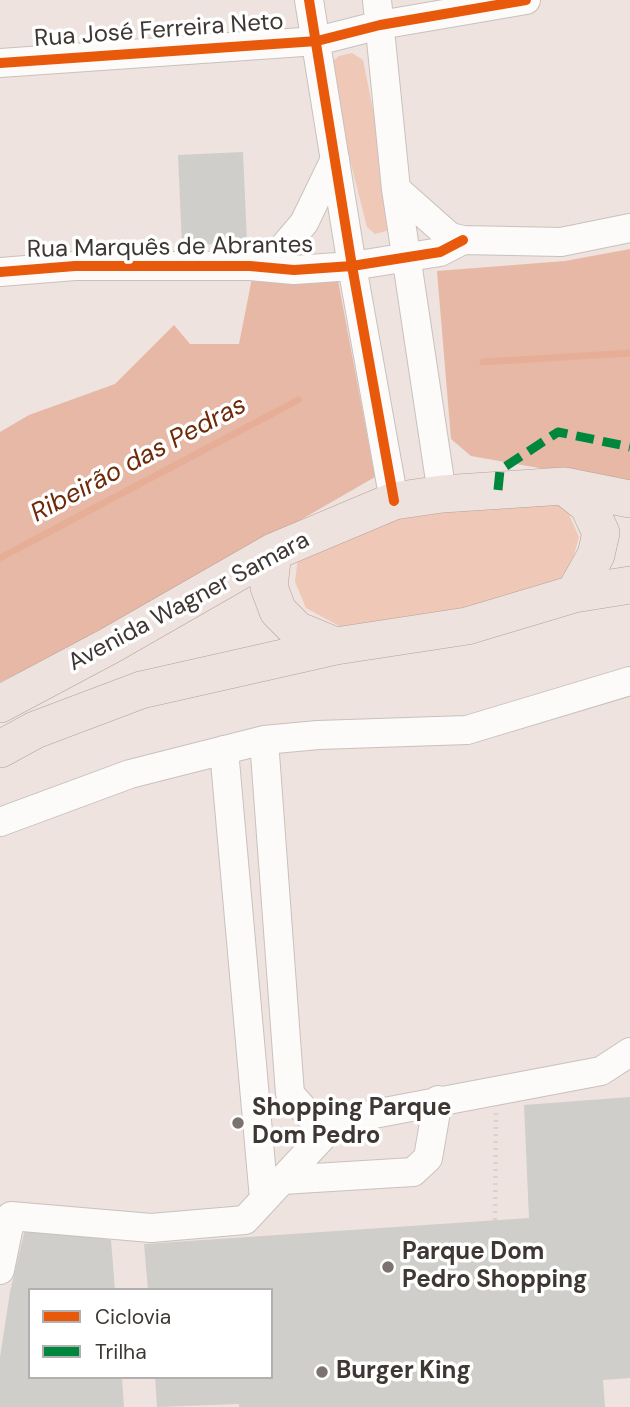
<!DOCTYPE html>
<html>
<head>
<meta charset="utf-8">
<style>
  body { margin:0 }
  #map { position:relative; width:630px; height:1407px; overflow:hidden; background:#eee3de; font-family:"DM Sans",sans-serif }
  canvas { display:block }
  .legend { position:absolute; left:28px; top:1288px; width:245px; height:91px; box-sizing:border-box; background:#fff; border:2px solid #b2afae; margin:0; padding:9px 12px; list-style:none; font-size:21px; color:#3f3734 }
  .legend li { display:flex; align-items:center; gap:14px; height:35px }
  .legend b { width:35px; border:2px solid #b2afae }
</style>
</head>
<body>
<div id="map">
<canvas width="630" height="1407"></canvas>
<ul class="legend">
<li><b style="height:9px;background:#e8590c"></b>Ciclovia</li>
<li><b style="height:9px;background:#00873e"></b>Trilha</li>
</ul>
</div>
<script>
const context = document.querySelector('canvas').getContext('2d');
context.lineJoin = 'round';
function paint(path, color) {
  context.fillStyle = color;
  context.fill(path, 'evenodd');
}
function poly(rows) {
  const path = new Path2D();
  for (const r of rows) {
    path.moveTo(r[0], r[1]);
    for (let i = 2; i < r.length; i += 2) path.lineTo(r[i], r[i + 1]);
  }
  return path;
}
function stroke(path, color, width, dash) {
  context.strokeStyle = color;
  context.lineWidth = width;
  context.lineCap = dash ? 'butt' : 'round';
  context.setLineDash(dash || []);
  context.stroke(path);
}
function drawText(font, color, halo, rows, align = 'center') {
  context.font = font + ' "DM Sans",sans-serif';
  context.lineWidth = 7;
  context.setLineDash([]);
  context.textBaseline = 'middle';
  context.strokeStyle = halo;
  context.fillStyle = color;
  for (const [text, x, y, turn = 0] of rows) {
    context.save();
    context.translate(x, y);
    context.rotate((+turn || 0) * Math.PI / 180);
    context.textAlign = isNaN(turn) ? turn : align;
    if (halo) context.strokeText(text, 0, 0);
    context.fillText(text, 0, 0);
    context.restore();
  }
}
const green = poly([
  [352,53,363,60,394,213,393,229,375,234,367,227,326,66,339,56],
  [548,496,568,512,579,537,574,555,556,589,352,633,306,608,295,582,299,549,398,518]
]);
const forest = poly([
  [630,249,630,484,471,456,451,439,437,271,565,261],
  [337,275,375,477,106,632,0,682,0,432,29,415,115,384,174,325,190,344,239,344,252,278]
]);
const stream = poly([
  [483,362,630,353],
  [0,558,298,400]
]);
const building = poly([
  [243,152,247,242,182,246,178,155],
  [630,1097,630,1378,603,1380,605,1407,239,1407,239,1404,157,1407,155,1377,271,1377,271,1290,148,1290,144,1244,529,1218,524,1105],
  [26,1225,111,1240,115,1290,30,1290,30,1377,122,1377,124,1407,0,1407,0,1357,10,1292]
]);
const path = poly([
  [495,1220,496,1113]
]);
const minor = poly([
  [309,0,352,266,394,501],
  [377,0,396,189,442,494],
  [0,63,317,41,380,25,526,0],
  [396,189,449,236],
  [446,236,463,240,561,242,630,228],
  [275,257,304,223,335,159],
  [0,272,75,266,250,266,294,270,352,266,440,252,463,240],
  [264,740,290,1094,325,1133],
  [224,750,264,1199],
  [0,822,130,774,264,740,318,735,467,730,630,681],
  [282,1180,413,1172,428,1158,438,1100],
  [0,1270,11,1216,151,1228,245,1220,337,1121,601,1071,630,1052]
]);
const major = poly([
  [564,486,588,505,601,533,596,555,574,594],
  [273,552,269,587,278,611,297,630,336,646],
  [0,704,109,646,273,552,394,501,442,494,564,486,630,499],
  [0,749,35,730,141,690,336,646,467,626,574,594,630,585]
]);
const quiet = poly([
  [498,490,500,470,558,432,630,447]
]);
const cycleway = poly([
  [309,0,352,266,394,501],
  [0,63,317,41,380,25,526,0],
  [0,272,75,266,250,266,294,270,352,266,440,252,463,240]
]);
const markers = [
  [238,1123,7,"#7c7370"],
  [388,1267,7,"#7c7370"],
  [322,1372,7,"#7c7370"]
];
const streetNames = [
  ["Rua José Ferreira Neto",159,31,-4],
  ["Rua Marquês de Abrantes",170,248,-1],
  ["Avenida Wagner Samara",189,602,-28]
];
const poiNames = [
  ["Shopping Parque",252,1109],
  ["Dom Pedro",252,1137],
  ["Parque Dom",402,1253],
  ["Pedro Shopping",402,1281],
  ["Burger King",336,1372]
];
const waterNames = [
  ["Ribeirão das Pedras",139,460,-28]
];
paint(green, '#f0c8b8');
paint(forest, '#e7b8a5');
stroke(stream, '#e7ae97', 7);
paint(building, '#cfceca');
stroke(minor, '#c9c1bd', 30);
stroke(major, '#b6a097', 38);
stroke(path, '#d6d3d1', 4.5, [2, 5]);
stroke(minor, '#fcfbfa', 28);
stroke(major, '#ede2dd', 37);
stroke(quiet, '#00873e', 9, [18, 9]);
stroke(cycleway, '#e8590c', 10);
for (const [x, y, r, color] of markers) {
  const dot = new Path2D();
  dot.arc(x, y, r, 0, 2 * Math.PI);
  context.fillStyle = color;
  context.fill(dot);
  stroke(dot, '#fff', 2.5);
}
drawText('24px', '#3f3734', '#fff', streetNames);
drawText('bold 24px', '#3f3734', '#fff', poiNames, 'left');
drawText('italic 26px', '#6e2909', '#fff', waterNames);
</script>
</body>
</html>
